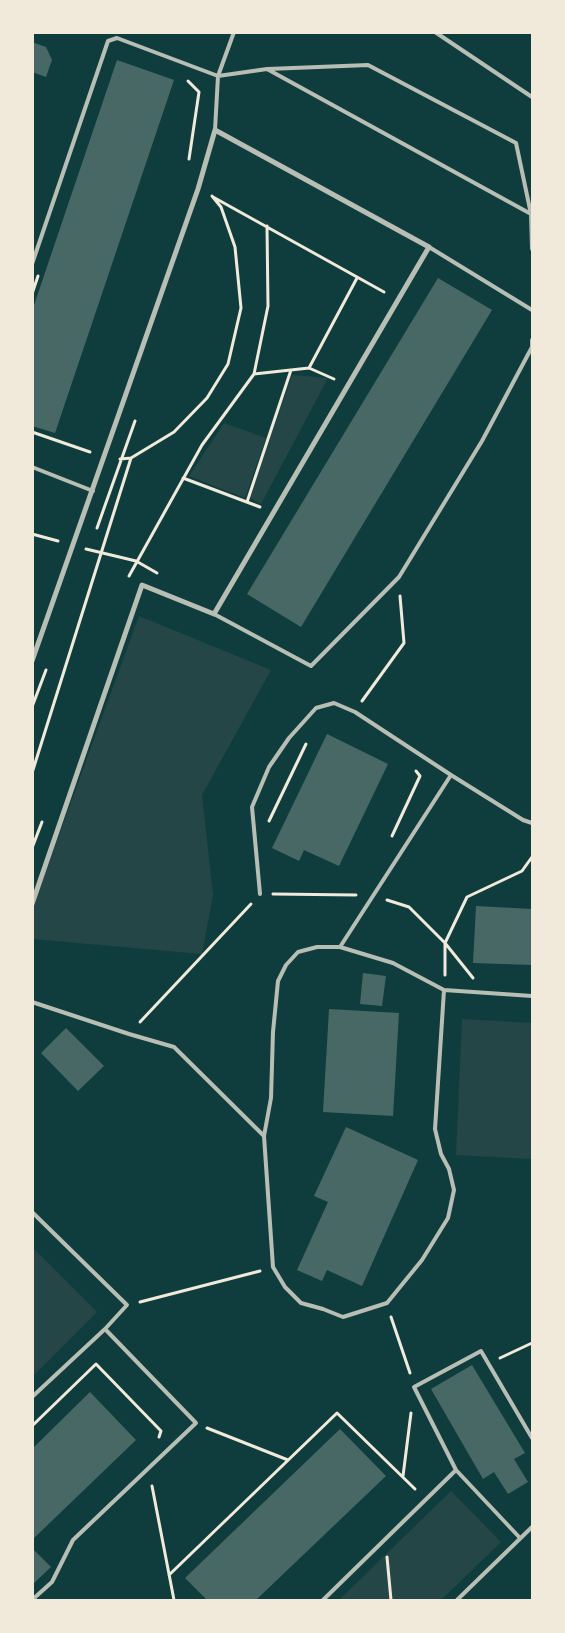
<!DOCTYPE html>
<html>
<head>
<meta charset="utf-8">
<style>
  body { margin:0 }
  #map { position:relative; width:565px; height:1633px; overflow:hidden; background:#0f3d3e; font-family:"DM Sans",sans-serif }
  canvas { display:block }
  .frame { position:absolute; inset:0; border:34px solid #f1e9da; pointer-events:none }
</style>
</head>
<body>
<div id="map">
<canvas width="565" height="1633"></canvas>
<div class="frame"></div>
</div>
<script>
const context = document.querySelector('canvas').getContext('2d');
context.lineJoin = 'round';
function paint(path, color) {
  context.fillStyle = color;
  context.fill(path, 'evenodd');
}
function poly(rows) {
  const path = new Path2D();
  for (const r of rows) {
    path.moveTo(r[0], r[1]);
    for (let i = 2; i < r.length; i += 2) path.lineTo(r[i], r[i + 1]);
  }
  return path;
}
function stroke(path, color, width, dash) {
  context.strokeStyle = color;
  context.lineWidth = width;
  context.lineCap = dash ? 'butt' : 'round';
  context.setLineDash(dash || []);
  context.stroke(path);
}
const green = poly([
  [292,375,328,378,261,504,250,498],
  [224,423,266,438,245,498,189,476],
  [139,616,271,670,202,795,213,895,202,954,33,939,32,909],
  [462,1019,532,1023,532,1159,456,1155],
  [34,1249,97,1312,33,1376,32,1250],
  [451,1491,501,1542,441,1600,339,1600]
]);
const building = poly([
  [32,42,46,47,52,60,46,77,32,72],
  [117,60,174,80,55,433,32,426,32,311],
  [438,278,492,310,301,627,247,594],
  [327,734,388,764,339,866,304,850,299,861,272,848],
  [476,906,532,909,532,965,473,963],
  [363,973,386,976,382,1006,360,1004],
  [329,1009,399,1013,393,1116,323,1112],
  [66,1028,104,1066,78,1091,41,1053],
  [346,1127,418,1160,362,1286,327,1270,322,1281,297,1270,328,1202,314,1196],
  [472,1365,525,1453,514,1459,528,1482,508,1494,494,1472,483,1479,431,1389],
  [90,1392,136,1440,32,1540,32,1449],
  [340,1429,386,1476,256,1600,207,1600,185,1578],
  [32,1548,51,1567,32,1585]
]);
const path = poly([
  [188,81,199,92,189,159],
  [213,197,384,292],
  [32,294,38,276],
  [309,368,357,278],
  [254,374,309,368,334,379],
  [32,432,90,452],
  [120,459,131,458,174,432,207,398,228,364,241,308,235,247,221,207,212,196],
  [183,478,260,507],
  [247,502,291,370],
  [97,528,135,421],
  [32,534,58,541],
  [86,549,136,561,157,573],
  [129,576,202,445,254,374,268,306,267,226],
  [362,701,404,643,400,596],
  [32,707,46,670],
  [32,773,131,458],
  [269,821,306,744],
  [392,836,420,776,416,771],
  [32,848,42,822],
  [273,894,356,895],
  [387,900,409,907,445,943,445,975],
  [473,978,445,943,467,897,522,871,532,857],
  [140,1022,251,904],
  [140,1302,260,1271],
  [391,1317,410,1373],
  [500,1358,532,1343],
  [32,1426,96,1364,161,1431,159,1437],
  [207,1428,288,1460],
  [403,1476,411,1413],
  [152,1486,174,1600],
  [387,1557,391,1600],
  [169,1575,337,1413,415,1489]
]);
const service = poly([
  [435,32,532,97],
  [268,69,368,65,516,143,531,214,532,249],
  [215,130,218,76,234,32],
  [429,247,532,310],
  [32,264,108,41,117,38,218,76,267,69,531,214],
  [32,467,93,491],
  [214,614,311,666,399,577,482,441,532,347,532,340],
  [260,894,252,807,269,767,289,738,316,708,334,703,355,712,451,775,523,820,532,823],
  [340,947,451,775],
  [32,1002,129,1034,174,1047,264,1136,271,1098,273,1032,278,981,286,965,298,952,317,947,340,947,393,963,444,990,532,996],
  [264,1136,273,1267,285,1287,301,1303,323,1309,343,1317,387,1303,422,1260,448,1218,454,1190,449,1169,441,1154,435,1129,444,990],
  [32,1212,127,1305,105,1329,196,1423,73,1540,52,1582,32,1600],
  [32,1397,105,1329],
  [456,1470,520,1538],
  [323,1600,456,1470,414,1387,481,1351,532,1438],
  [457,1600,532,1527]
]);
const minor = poly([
  [32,661,198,189,215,130,429,247,214,614,142,585,32,904]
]);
paint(green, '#244646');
paint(building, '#486865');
stroke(path, '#f1e9da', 3);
stroke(service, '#b8beb3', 4);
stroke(minor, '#b8beb3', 5);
</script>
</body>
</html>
